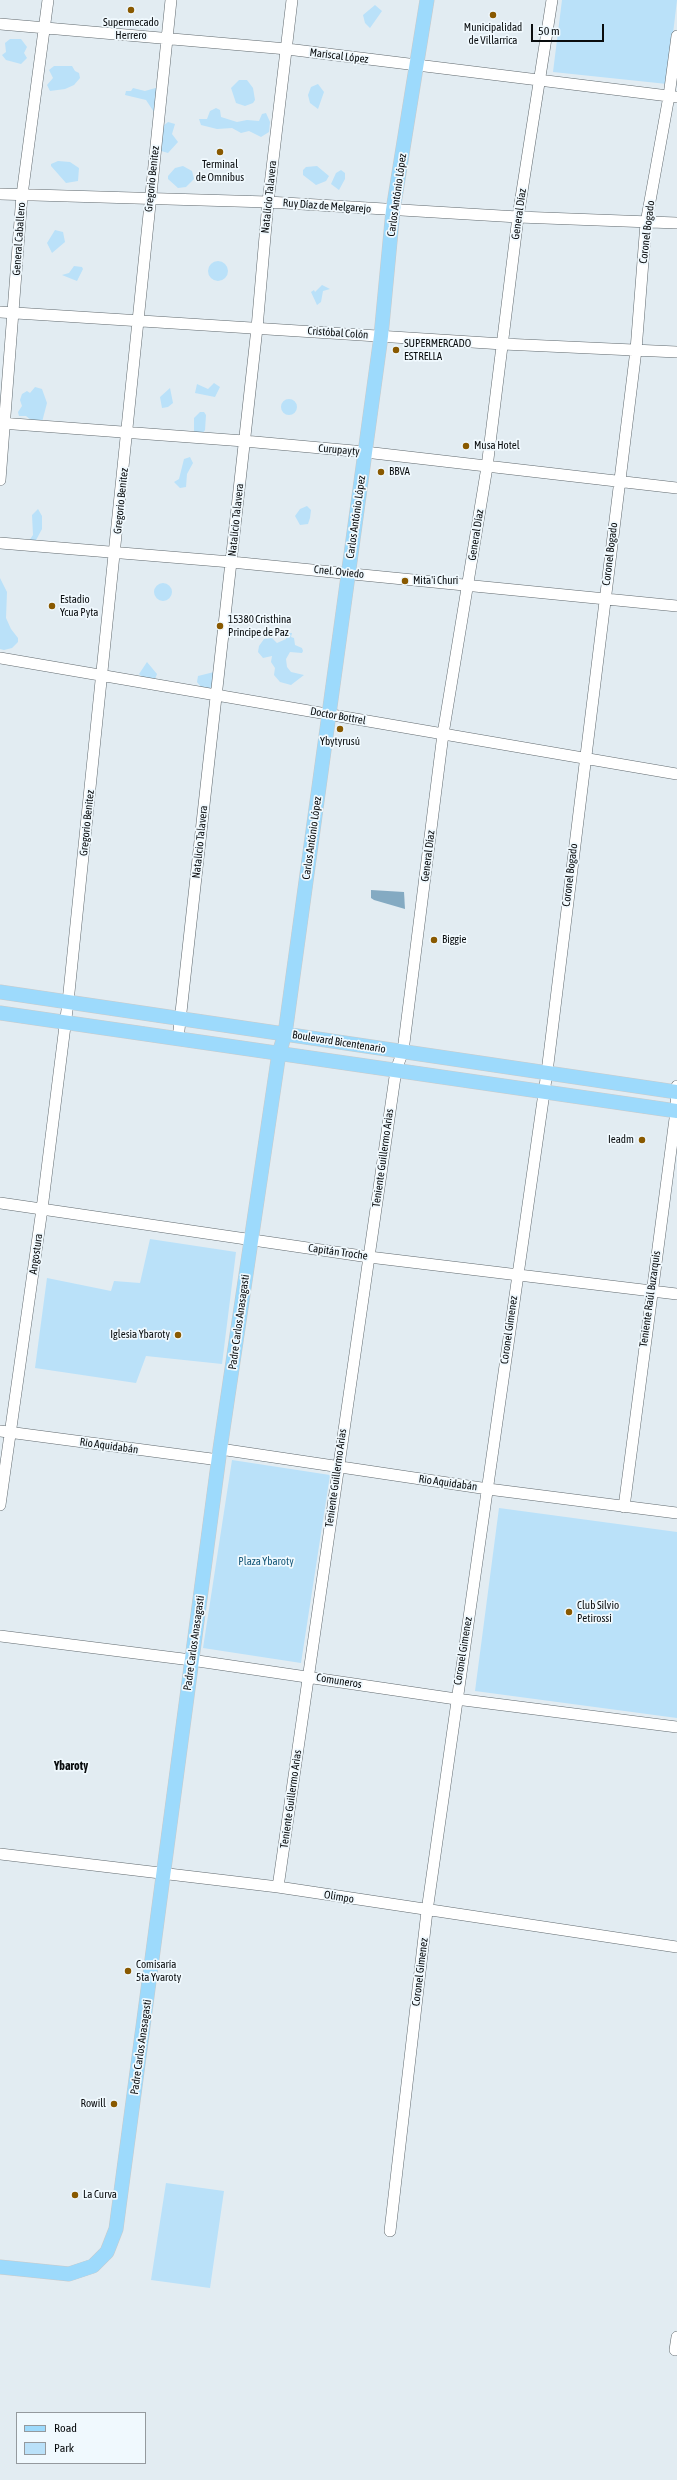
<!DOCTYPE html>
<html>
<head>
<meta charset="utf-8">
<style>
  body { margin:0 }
  #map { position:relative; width:677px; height:2480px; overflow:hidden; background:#e2ecf2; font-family:"Asap Condensed",sans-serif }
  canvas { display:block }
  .legend { position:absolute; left:16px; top:2412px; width:130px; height:52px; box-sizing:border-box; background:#f0f9fe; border:1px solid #949a9e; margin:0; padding:5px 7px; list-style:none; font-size:12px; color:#090c0e }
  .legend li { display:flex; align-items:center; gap:8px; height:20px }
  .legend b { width:20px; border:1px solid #949a9e }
  .scale { position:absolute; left:531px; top:24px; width:73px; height:18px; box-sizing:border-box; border:2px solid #090c0e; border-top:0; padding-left:5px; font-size:12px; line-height:14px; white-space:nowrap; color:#090c0e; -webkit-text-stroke:3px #f0f9fe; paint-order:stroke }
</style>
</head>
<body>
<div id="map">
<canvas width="677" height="2480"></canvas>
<ul class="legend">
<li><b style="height:5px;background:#9ddafc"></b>Road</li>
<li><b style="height:11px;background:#bae1f9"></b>Park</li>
</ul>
<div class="scale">50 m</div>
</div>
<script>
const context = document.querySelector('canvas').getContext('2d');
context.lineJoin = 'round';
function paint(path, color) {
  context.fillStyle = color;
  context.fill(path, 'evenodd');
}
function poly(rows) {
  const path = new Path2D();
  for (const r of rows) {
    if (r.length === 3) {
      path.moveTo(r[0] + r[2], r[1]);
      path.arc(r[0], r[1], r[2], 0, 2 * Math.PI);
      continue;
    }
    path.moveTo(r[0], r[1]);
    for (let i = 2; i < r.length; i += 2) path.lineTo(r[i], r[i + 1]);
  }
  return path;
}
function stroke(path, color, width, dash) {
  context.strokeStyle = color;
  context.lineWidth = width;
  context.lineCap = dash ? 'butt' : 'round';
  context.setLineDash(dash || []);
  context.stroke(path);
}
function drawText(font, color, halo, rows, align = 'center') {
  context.font = font + ' "Asap Condensed",sans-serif';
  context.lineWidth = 3.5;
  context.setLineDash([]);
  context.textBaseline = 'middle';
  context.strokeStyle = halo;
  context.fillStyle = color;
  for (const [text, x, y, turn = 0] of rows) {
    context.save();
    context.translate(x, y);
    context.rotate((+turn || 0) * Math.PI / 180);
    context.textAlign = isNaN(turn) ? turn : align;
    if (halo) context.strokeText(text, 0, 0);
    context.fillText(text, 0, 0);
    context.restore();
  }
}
const green = poly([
  [562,0,677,0,667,84,553,72],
  [375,5,382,11,370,28,365,23,363,15],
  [10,39,21,39,27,47,24,53,27,58,21,64,6,60,2,55,6,52,5,43],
  [54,66,72,66,75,71,79,73,80,78,74,85,65,89,50,91,47,85,53,78,49,70],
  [239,80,247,80,253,88,255,100,253,103,245,106,236,103,231,88],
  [318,84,324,92,318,109,310,103,308,95,311,87],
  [159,87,154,112,146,100,125,95,126,91,131,91,133,88,145,91],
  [216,108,220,110,221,117,237,122,247,120,259,121,262,114,266,113,270,122,269,132,261,137,249,131,241,133,232,128,217,129,201,125,199,119,207,119,210,111],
  [168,122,175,124,172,134,178,142,168,153,158,150,163,126],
  [58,161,70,162,79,168,78,181,66,183,51,166,51,164],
  [183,166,192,171,194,179,186,187,178,188,168,179,168,176,175,168],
  [317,166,329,176,326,181,316,185,303,175,303,170,306,167],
  [341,170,345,173,345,179,339,190,331,184,336,173],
  [55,230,63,232,65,242,52,253,47,243],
  [218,271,10],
  [74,266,82,267,83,269,77,281,62,275,69,273],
  [322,285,330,289,323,291,321,302,317,305,311,292,314,290,315,292],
  [214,383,220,387,215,397,195,393,197,384,208,389],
  [35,387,42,389,47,403,42,422,31,420,26,416,19,416,18,412,22,406,20,400,22,394,27,391,30,393],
  [170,388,173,403,168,407,162,408,160,397],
  [289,407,8],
  [200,412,204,412,206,415,205,430,202,435,194,434,194,418],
  [190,457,193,463,187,474,186,487,180,488,174,482,179,479,184,459],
  [307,506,311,510,310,518,308,524,300,525,295,516,300,509],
  [38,509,42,516,42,529,35,542,29,541,33,535,32,515],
  [0,578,7,592,6,618,11,629,18,638,18,642,12,648,4,650,0,649],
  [163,592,9],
  [288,633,292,633,291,637,294,638,295,645,302,648,303,651,302,653,290,652,286,659,287,667,291,672,304,675,291,685,280,682,274,675,275,668,271,662,272,656,263,658,258,652,259,646,264,639,272,638,277,643,286,639],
  [147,662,157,674,155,679,142,677,139,674],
  [214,672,213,689,201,687,197,682,198,676],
  [150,1239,236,1252,222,1364,146,1356,136,1383,35,1368,47,1278,111,1291,114,1281,140,1283],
  [232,1460,330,1475,301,1663,203,1648],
  [499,1508,677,1532,677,1718,475,1691],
  [166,2183,224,2191,210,2288,151,2280]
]);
const water = poly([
  [371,890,404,892,405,909,374,900,371,898]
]);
const minor = poly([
  [0,24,287,49,677,97],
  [0,194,268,202,518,217,677,223],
  [0,312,503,344,677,352],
  [0,423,244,441,365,452,677,488],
  [0,480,22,195,48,0],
  [0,543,231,562,677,606],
  [0,658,677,774],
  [178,1039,257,328,268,202,292,0],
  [0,1203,369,1257,677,1294],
  [0,1431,219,1460],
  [220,1449,488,1489,677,1513],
  [0,1505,42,1209,68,1002,171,0],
  [624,1507,676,1111,677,1086],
  [0,1636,191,1660,456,1699,677,1727],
  [0,1854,278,1887,677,1947],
  [278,1887,396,1070,403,1051,443,734,487,467,518,217,552,0],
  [390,2231,427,1911,547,1072,636,350,646,223,669,96,677,36],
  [675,2350,677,2337]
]);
const major = poly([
  [0,992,677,1092],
  [0,1013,677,1111],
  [0,2267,69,2274,93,2266,107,2252,116,2229,220,1449,279,1053,285,1034,381,336,393,210,427,0]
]);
const markers = [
  [131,10,4,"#895900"],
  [493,15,4,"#895900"],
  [220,152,4,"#895900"],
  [396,350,4,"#895900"],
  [466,446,4,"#895900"],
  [381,472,4,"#895900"],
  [405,581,4,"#895900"],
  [52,606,4,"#895900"],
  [220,626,4,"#895900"],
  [340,729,4,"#895900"],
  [434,940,4,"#895900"],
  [642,1140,4,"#895900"],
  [178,1335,4,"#895900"],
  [569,1612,4,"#895900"],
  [128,1971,4,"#895900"],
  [114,2104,4,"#895900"],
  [75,2195,4,"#895900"]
];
const poiNames = [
  ["Supermecado",131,23,"center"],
  ["Herrero",131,36,"center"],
  ["Municipalidad",493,28,"center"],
  ["de Villarrica",493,41,"center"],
  ["Terminal",220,165,"center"],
  ["de Omnibus",220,178,"center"],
  ["SUPERMERCADO",404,344],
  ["ESTRELLA",404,357],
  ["Musa Hotel",474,446],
  ["BBVA",389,472],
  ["Mita'i Churi",413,581],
  ["Estadio",60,600],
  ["Ycua Pyta",60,613],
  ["15380 Cristhina",228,620],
  ["Principe de Paz",228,633],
  ["Ybytyrusú",340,742,"center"],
  ["Biggie",442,940],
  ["Ieadm",634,1140,"right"],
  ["Iglesia Ybaroty",170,1335,"right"],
  ["Club Silvio",577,1606],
  ["Petirossi",577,1619],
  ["Comisaría",136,1965],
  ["5ta Yvaroty",136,1978],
  ["Rowill",106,2104,"right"],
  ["La Curva",83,2195]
];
const streetNames = [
  ["Mariscal López",339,56,7],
  ["Gregorio Benitez",152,179,-84],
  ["Carlos António López",397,195,-82],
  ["Natalicio Talavera",269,197,-84],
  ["Ruy Díaz de Melgarejo",327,206,4],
  ["General Díaz",519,214,-82],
  ["Coronel Bogado",647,232,-83],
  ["General Caballero",19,239,-86],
  ["Cristóbal Colón",338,333,4],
  ["Curupayty",339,450,5],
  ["Gregorio Benitez",121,501,-84],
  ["Carlos António López",356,517,-82],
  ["Natalicio Talavera",236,520,-84],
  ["General Díaz",476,535,-81],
  ["Coronel Bogado",610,554,-83],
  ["Cnel. Oviedo",339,572,6],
  ["Doctor Bottrel",338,716,10],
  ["Gregorio Benitez",87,823,-84],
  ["Carlos António López",312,838,-82],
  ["Natalicio Talavera",200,842,-84],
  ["General Díaz",428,856,-83],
  ["Coronel Bogado",570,875,-83],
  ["Boulevard Bicentenario",339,1042,9],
  ["Teniente Guillermo Arias",383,1158,-82],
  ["Capitán Troche",338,1252,8],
  ["Angostura",36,1254,-82],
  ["Teniente Raúl Buzarquis",650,1299,-82],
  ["Padre Carlos Anasagasti",239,1322,-82],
  ["Coronel Gimenez",509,1330,-82],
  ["Rio Aquidabán",109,1446,8],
  ["Teniente Guillermo Arias",336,1478,-82],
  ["Rio Aquidabán",448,1483,8],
  ["Padre Carlos Anasagasti",194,1643,-82],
  ["Coronel Gimenez",463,1651,-81],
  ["Comuneros",339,1681,9],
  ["Teniente Guillermo Arias",291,1799,-82],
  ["Olimpo",339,1897,9],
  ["Coronel Gimenez",420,1972,-83],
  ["Padre Carlos Anasagasti",141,2047,-82]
];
const parkNames = [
  ["Plaza Ybaroty",266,1562]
];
const neighbourhoodNames = [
  ["Ybaroty",71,1766]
];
paint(green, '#bae1f9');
paint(water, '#84aac2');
stroke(minor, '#60696e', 12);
stroke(major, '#c9caca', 15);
stroke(minor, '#fff', 11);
stroke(major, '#9ddafc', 14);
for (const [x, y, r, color] of markers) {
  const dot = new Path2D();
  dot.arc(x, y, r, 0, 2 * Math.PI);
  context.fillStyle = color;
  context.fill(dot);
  stroke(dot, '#f0f9fe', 1.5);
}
drawText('11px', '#090c0e', '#f0f9fe', poiNames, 'left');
drawText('11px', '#090c0e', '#f0f9fe', streetNames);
drawText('11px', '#16587a', '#f0f9fe', parkNames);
drawText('bold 12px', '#090c0e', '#f0f9fe', neighbourhoodNames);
</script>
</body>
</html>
